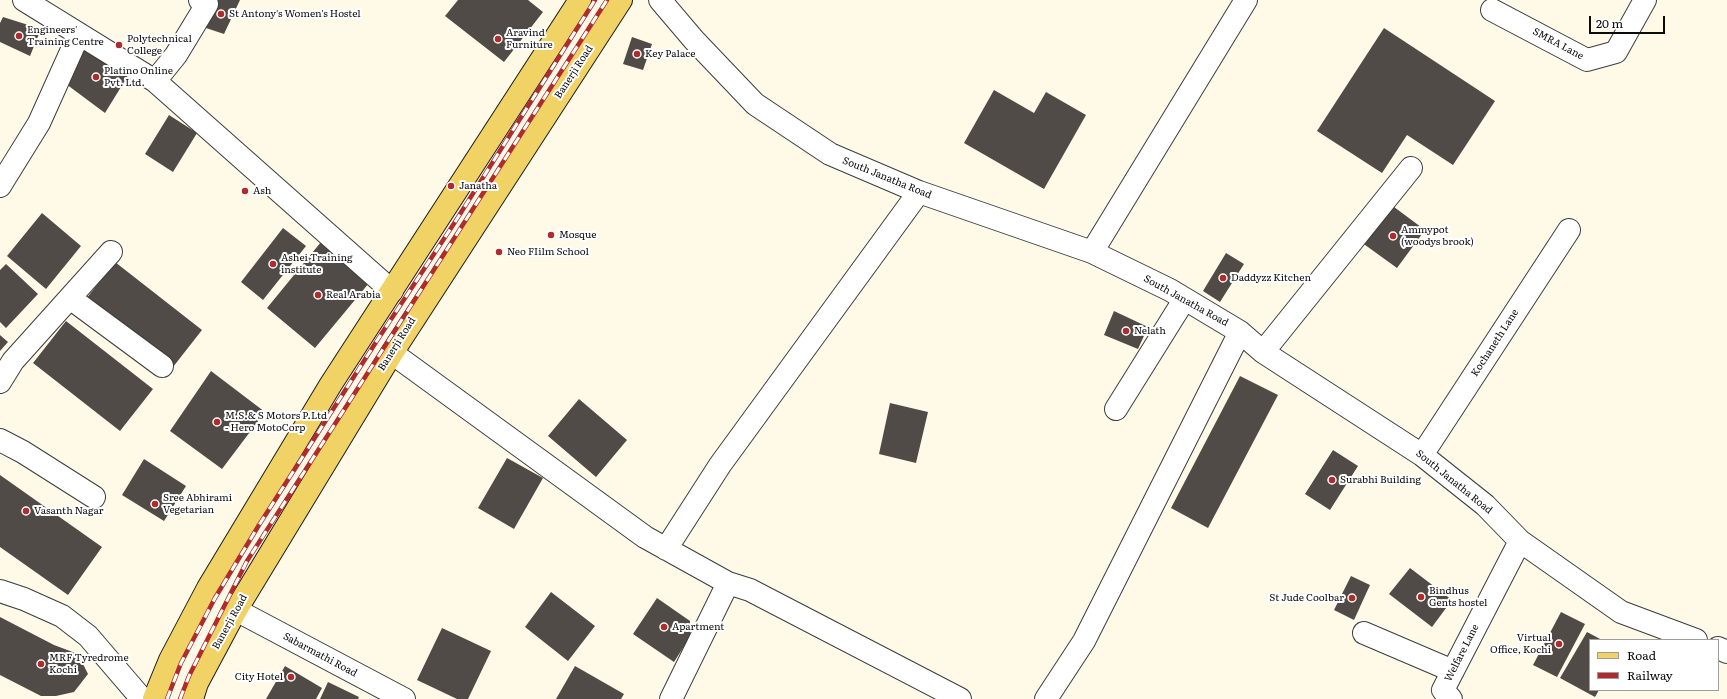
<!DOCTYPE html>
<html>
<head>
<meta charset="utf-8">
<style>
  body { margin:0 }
  #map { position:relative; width:1727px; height:699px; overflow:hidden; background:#fefae7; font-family:Literata,serif }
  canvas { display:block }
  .legend { position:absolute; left:1589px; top:639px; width:130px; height:52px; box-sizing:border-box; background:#fff; border:1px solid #9d9d9d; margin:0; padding:5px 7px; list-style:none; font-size:12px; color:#0a0a0a }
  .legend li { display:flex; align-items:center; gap:8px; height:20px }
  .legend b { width:20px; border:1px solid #9d9d9d }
  .scale { position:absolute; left:1589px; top:16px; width:76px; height:18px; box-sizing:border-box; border:2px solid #0a0a0a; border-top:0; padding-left:5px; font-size:12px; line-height:14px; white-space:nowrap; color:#0a0a0a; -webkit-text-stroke:3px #fff; paint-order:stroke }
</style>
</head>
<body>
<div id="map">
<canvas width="1727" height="699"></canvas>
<ul class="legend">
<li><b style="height:5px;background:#f1d264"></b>Road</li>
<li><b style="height:5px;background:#b02b2d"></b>Railway</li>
</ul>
<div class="scale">20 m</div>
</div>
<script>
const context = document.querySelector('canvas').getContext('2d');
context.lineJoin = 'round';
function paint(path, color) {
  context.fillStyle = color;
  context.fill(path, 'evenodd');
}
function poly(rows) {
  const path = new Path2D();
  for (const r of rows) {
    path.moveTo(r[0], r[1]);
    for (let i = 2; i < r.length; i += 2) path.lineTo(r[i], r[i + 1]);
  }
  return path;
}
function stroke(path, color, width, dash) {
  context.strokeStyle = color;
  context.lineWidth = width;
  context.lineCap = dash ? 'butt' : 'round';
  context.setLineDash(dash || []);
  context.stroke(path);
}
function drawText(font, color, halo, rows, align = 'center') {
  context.font = font + ' Literata,serif';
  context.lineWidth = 4;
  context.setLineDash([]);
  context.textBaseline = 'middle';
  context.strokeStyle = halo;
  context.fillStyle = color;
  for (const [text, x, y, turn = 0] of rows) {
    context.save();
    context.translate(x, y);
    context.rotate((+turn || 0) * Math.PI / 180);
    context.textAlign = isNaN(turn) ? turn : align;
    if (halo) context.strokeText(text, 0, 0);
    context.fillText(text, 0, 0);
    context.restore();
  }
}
const building = poly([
  [215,0,240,0,224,34,203,27],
  [458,0,528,0,543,12,504,62,445,16],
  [3,17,41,29,30,56,0,42,0,23],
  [1384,28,1495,101,1453,165,1407,135,1382,173,1317,131],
  [632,37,652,44,643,70,623,64],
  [83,43,129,74,105,113,62,81],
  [994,90,1034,113,1046,92,1086,115,1044,189,964,143],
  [169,115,197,133,173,172,145,154],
  [1390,204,1425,230,1397,268,1361,242],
  [42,213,81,246,46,289,7,256],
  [283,228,306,246,263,300,241,282],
  [321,242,369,283,315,348,267,308],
  [1226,253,1244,264,1220,302,1203,291],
  [115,262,202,330,173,367,86,299],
  [6,264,38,294,6,328,0,322,0,270],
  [1114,311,1148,327,1138,349,1104,335],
  [66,321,153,389,120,431,33,363],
  [0,335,8,342,0,351],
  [211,371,265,412,222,469,170,431],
  [1240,376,1278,395,1208,528,1171,508],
  [579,399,627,440,596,477,548,436],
  [890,403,928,412,916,463,879,454],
  [1333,450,1358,466,1330,510,1305,494],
  [507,458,543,478,514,529,478,508],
  [144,459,186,486,164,521,122,495],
  [0,475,102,547,68,595,0,547],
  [1410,568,1452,600,1432,627,1389,594],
  [1351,576,1370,585,1354,620,1334,610],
  [551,592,595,626,568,661,525,627],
  [657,598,690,621,690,637,674,662,633,634],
  [1561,612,1585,624,1557,677,1533,665],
  [0,617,54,645,78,654,88,674,74,692,56,696,41,696,0,675],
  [442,628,491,651,468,699,457,699,417,680],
  [1587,632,1602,640,1590,640,1590,690,1599,690,1595,697,1560,678],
  [285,666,322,688,316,699,266,699],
  [575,666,624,694,621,699,556,699],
  [328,682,359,697,358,699,320,699]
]);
const minor = poly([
  [24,0,155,81,392,291],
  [660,0,694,40,755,104,830,154,919,192,1092,252,1170,290,1240,332,1263,352,1422,455,1485,505,1520,541,1621,612,1696,640],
  [1492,10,1587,60,1616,52,1645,0],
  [155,81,176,55,207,4,200,0],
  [0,186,39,123,79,34],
  [1092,252,1246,0],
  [70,298,162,366],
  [1263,352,1411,168],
  [392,353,645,537,728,583,750,590,960,699],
  [0,382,13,361,111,252],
  [1116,409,1184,300],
  [0,440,23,452,94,497],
  [1422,455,1569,230],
  [666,549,720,465,919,192],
  [0,591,24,599,62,616,88,636,142,699],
  [236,610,404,699],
  [1364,633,1453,671],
  [1718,648,1727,652],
  [671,699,728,583],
  [1046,699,1084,641,1240,332],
  [1451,699,1443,690,1520,541]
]);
const major = poly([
  [154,699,170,660,208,588,331,384,580,0],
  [192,699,197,683,236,610,392,353,621,0]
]);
const rail = poly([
  [167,699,181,663,215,598,259,525,378,339,455,222,595,0],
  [180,699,189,676,247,561,607,0]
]);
const markers = [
  [221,14,4,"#b02b2d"],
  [19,36,4,"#b02b2d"],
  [498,39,4,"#b02b2d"],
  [119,45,4,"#b02b2d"],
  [637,54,4,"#b02b2d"],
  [96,77,4,"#b02b2d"],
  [451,186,4,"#b02b2d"],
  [245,191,4,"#b02b2d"],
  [551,235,4,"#b02b2d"],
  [1393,236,4,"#b02b2d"],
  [499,252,4,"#b02b2d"],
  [273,264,4,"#b02b2d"],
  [1223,278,4,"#b02b2d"],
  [318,295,4,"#b02b2d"],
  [1126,331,4,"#b02b2d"],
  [217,422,4,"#b02b2d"],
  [1332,480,4,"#b02b2d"],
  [155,504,4,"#b02b2d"],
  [26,511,4,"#b02b2d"],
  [1421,597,4,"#b02b2d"],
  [1352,598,4,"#b02b2d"],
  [664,627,4,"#b02b2d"],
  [1559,644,4,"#b02b2d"],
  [41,664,4,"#b02b2d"],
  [291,677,4,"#b02b2d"]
];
const poiNames = [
  ["St Antony's Women's Hostel",229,14],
  ["Engineers'",27,30],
  ["Training Centre",27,42],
  ["Aravind",506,33],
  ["Furniture",506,45],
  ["Polytechnical",127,39],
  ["College",127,51],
  ["Key Palace",645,54],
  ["Platino Online",104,71],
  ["Pvt. Ltd.",104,83],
  ["Janatha",459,186],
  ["Ash",253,191],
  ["Ammypot",1401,230],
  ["(woodys brook)",1401,242],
  ["Mosque",559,235],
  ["Neo FIilm School",507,252],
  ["Ashei Training",281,258],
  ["institute",281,270],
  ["Daddyzz Kitchen",1231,278],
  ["Real Arabia",326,295],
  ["Nelath",1134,331],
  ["M.S.& S Motors P.Ltd",225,416],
  ["- Hero MotoCorp",225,428],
  ["Surabhi Building",1340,480],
  ["Sree Abhirami",163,498],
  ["Vegetarian",163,510],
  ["Vasanth Nagar",34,511],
  ["Bindhus",1429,591],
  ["Gents hostel",1429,603],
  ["St Jude Coolbar",1344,598,"right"],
  ["Apartment",672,627],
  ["Virtual",1551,638,"right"],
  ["Office, Kochi",1551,650,"right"],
  ["MRF Tyredrome",49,658],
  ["Kochi",49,670],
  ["City Hotel",283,677,"right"]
];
const streetNames = [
  ["SMRA Lane",1558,44,28],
  ["Banerji Road",574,72,-57],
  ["South Janatha Road",887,178,22],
  ["South Janatha Road",1186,301,29],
  ["Kochaneth Lane",1495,343,-57],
  ["Banerji Road",397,344,-58],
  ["South Janatha Road",1454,482,39],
  ["Banerji Road",230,622,-61],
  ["Welfare Lane",1462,653,-63],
  ["Sabarmathi Road",320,655,28]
];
paint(building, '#514b47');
stroke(minor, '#3d3d3d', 24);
stroke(major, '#1b1b1b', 24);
stroke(minor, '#fff', 22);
stroke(major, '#f1d264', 22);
stroke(rail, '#b02b2d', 4.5);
stroke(rail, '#fff', 3, [9]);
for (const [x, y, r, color] of markers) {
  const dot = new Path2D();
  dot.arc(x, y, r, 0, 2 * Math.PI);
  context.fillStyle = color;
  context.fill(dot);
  stroke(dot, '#fff', 1.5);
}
drawText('10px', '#0a0a0a', '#fff', poiNames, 'left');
drawText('10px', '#0a0a0a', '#fff', streetNames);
</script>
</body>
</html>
